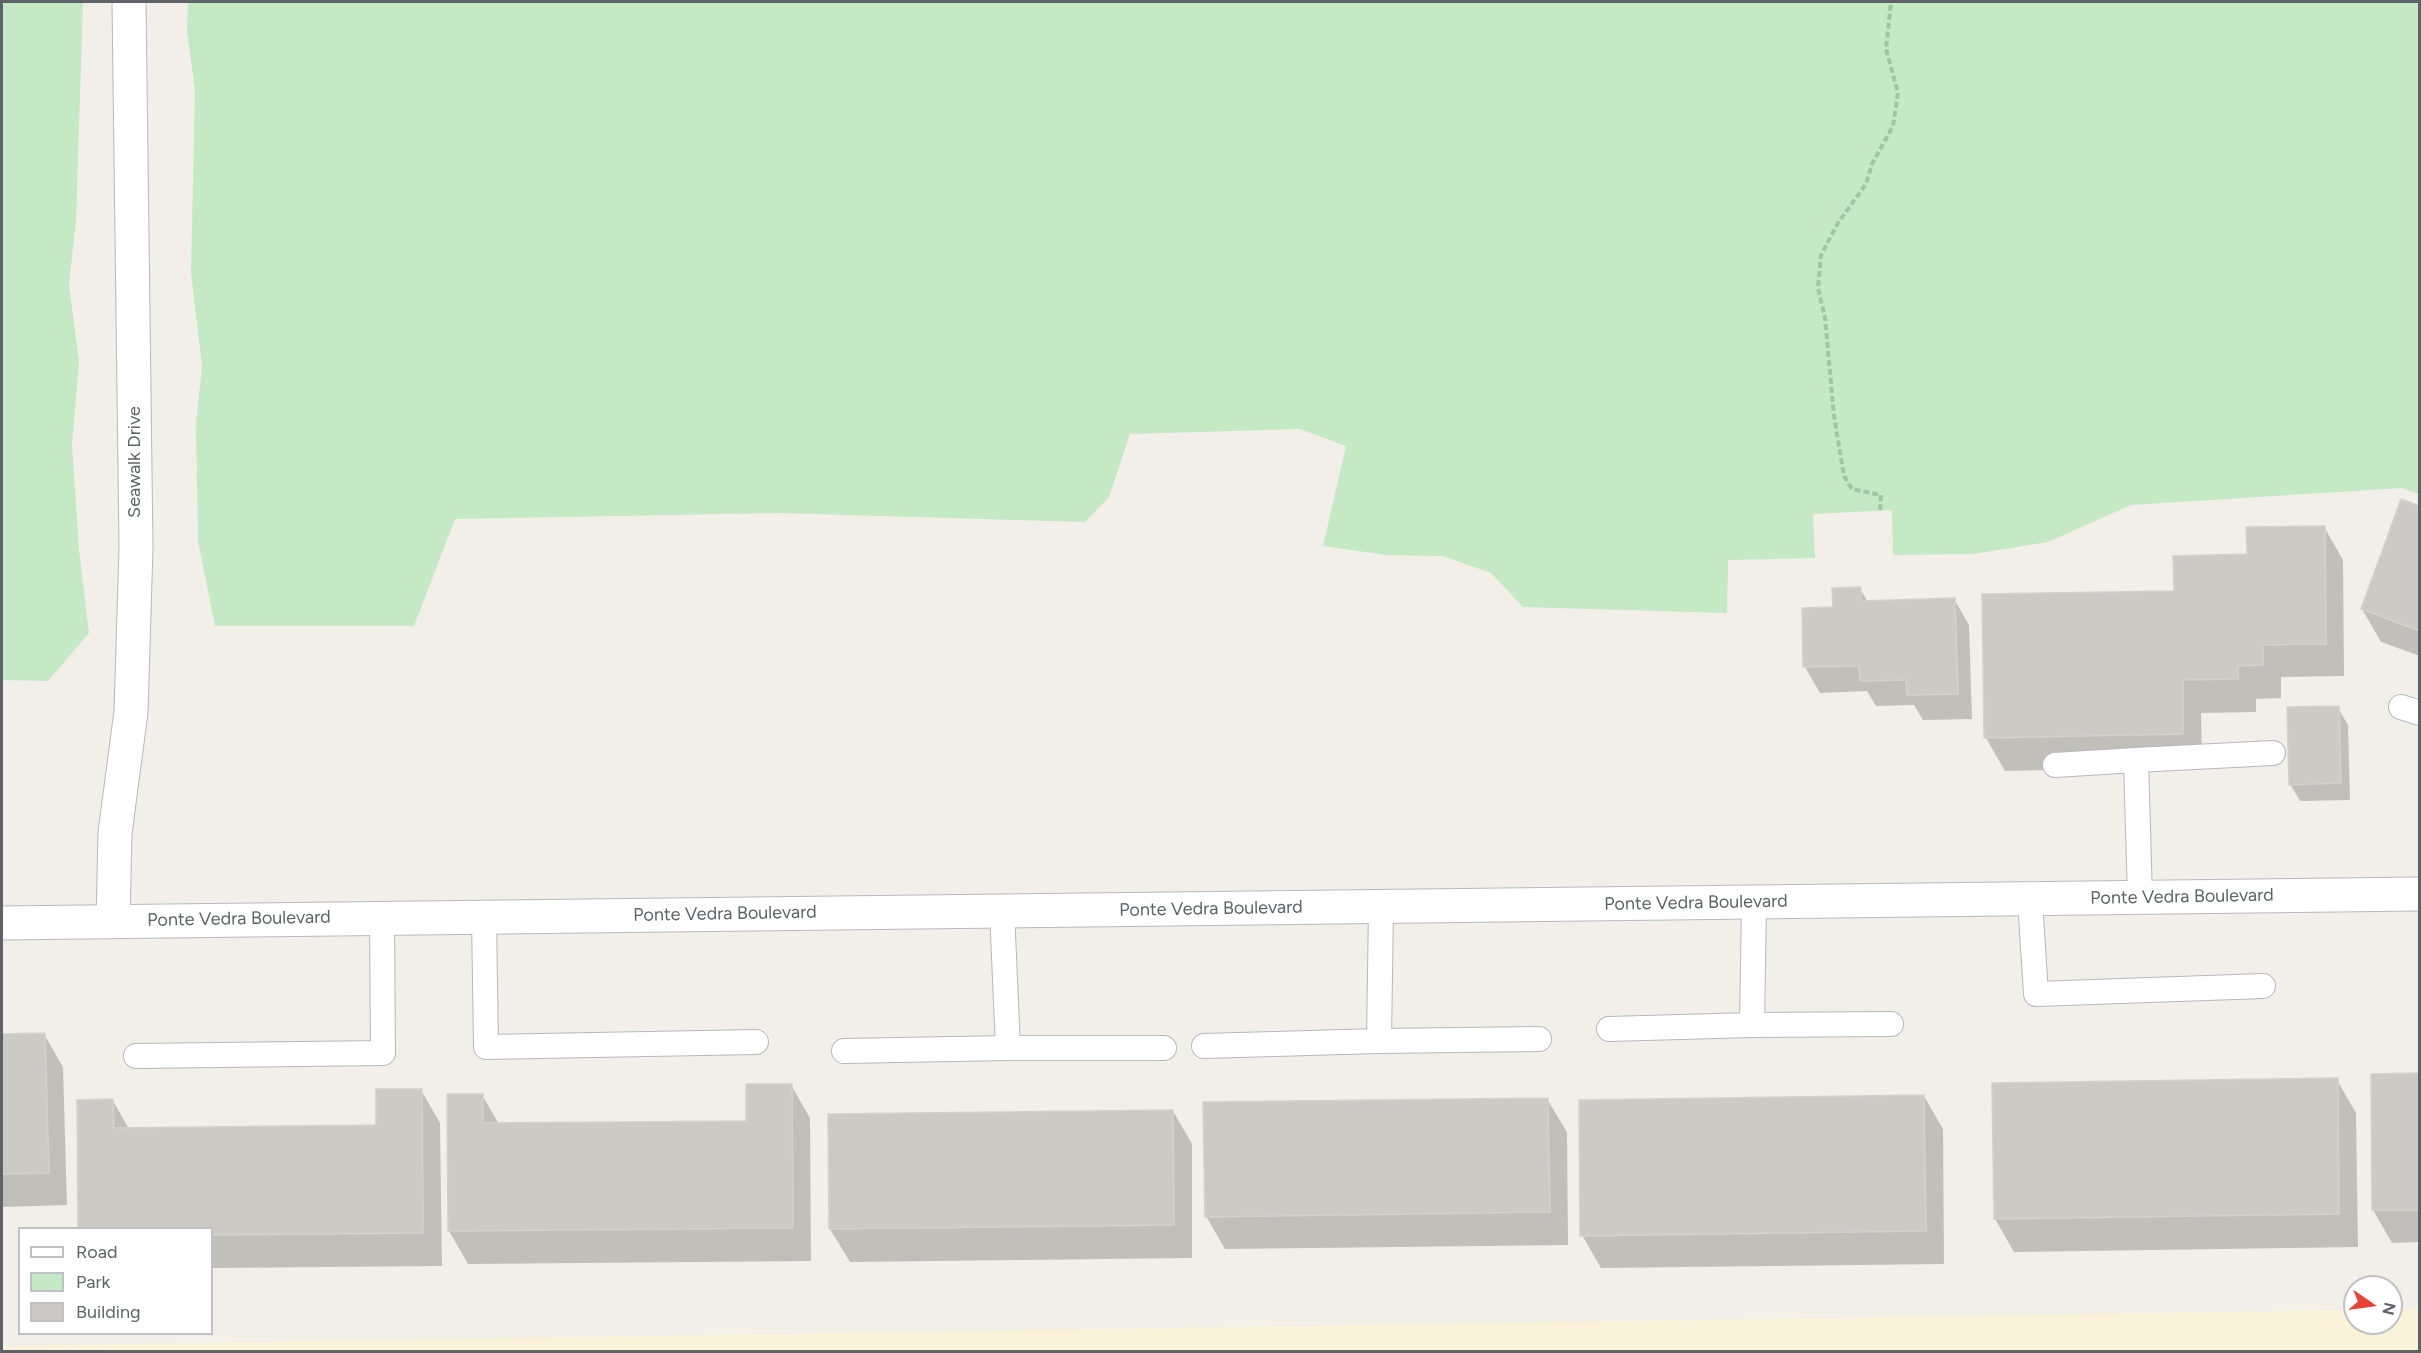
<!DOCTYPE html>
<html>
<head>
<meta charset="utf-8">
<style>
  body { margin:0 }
  #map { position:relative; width:2421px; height:1353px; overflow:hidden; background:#f1efe8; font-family:Figtree,sans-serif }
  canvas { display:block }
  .frame { position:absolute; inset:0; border:3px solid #5f6368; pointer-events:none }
  .legend { position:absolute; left:18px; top:1227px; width:195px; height:108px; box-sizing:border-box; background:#fff; border:2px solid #bfc1c3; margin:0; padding:8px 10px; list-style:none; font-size:18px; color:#5f6368 }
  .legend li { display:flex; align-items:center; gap:12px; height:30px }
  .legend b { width:30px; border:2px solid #bfc1c3 }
  .north { position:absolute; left:2343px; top:1275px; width:60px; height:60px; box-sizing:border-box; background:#fff; border:2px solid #bfc1c3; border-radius:50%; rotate:103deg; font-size:16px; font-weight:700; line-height:24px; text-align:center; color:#5f6368 }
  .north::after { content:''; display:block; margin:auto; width:21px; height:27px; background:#ea4335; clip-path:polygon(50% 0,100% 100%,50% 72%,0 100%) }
</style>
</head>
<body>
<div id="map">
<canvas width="2421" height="1353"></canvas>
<div class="frame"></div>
<ul class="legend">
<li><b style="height:8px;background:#fff"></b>Road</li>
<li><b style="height:16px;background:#c5e8c5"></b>Park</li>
<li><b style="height:16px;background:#cccac5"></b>Building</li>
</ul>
<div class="north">N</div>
</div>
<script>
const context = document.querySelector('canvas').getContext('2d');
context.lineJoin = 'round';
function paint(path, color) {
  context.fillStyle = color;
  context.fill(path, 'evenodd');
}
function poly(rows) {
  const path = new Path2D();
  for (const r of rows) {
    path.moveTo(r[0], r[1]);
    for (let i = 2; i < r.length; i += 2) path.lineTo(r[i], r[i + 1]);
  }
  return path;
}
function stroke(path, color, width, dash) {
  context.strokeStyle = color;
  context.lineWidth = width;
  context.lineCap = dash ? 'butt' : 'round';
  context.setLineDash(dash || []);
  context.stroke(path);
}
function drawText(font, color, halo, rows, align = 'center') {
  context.font = font + ' Figtree,sans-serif';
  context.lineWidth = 5;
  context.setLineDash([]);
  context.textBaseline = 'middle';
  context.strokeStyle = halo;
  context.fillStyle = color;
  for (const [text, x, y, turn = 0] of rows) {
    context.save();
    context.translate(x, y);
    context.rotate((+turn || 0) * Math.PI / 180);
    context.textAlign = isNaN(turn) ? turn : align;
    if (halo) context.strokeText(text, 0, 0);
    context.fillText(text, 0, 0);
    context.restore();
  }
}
const green = poly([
  [2,2,83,2,76,220,69,284,79,362,72,445,79,550,89,633,48,681,2,680],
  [188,2,2419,2,2419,494,2402,488,2131,505,2048,542,1973,554,1893,555,1892,510,1813,514,1815,558,1728,560,1727,613,1523,607,1491,573,1443,556,1386,555,1323,546,1346,446,1300,429,1130,434,1109,497,1085,522,778,513,455,519,414,626,215,626,198,541,196,425,202,366,191,272,195,90,187,32]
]);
const sand = poly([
  [2391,1309,2419,1309,2419,1351,2,1351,2,1346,2355,1310,2355,1323,2391,1323]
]);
const shadow = poly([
  [2420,507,2420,656,2381,642,2362,609],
  [2324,527,2343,560,2344,676,2281,677,2281,698,2256,699,2256,712,2201,713,2202,767,2005,771,1986,738,2175,593,2248,556],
  [1860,589,1868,602,1954,599,1969,625,1972,719,1923,720,1914,705,1876,706,1867,691,1820,693,1805,667,1803,610,1834,609],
  [2338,708,2348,725,2350,800,2300,801,2290,784],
  [44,1034,63,1067,67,1205,2,1207,2,1035],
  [2420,1075,2420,1242,2392,1243,2373,1210],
  [2337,1080,2356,1113,2358,1247,2014,1252,1995,1219],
  [791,1085,810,1118,811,1261,468,1264,449,1231,448,1096,482,1095,499,1124,748,1122],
  [421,1090,440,1123,442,1266,212,1268,212,1228,79,1228,78,1101,113,1101,129,1129,378,1127],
  [1924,1096,1943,1129,1944,1264,1601,1268,1582,1235],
  [1547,1099,1567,1132,1568,1245,1225,1249,1206,1216],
  [1173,1111,1192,1144,1192,1258,850,1262,830,1229]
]);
const building = poly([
  [2401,499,2420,506,2420,631,2361,609,2401,499],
  [2325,526,2326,644,2263,645,2263,665,2238,666,2238,679,2183,680,2183,734,1984,738,1982,594,2174,591,2173,556,2247,554,2246,527,2325,526],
  [1861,587,1861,601,1955,598,1958,694,1907,695,1906,680,1860,681,1859,666,1803,667,1802,608,1833,607,1832,588,1861,587],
  [2339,706,2341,783,2289,785,2287,707,2339,706],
  [45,1033,49,1173,2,1174,2,1034,45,1033],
  [2420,1073,2420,1210,2372,1210,2371,1074,2420,1073],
  [2338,1078,2339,1214,1994,1219,1992,1083,2338,1078],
  [746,1084,792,1084,793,1228,448,1231,447,1094,483,1094,483,1123,746,1121,746,1084],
  [376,1089,422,1089,423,1233,212,1235,212,1228,78,1228,77,1100,113,1099,114,1128,376,1125,376,1089],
  [1924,1095,1926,1231,1580,1236,1579,1100,1924,1095],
  [1548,1098,1550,1212,1205,1217,1203,1102,1548,1098],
  [1173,1110,1174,1225,829,1229,828,1114,1173,1110]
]);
const path = poly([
  [1880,510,1881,495,1852,489,1844,476,1834,416,1825,318,1818,288,1821,255,1838,223,1866,184,1872,164,1893,126,1898,93,1886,49,1891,2]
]);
const lane = poly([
  [2401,707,2420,713],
  [2055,765,2136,760],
  [2140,898,2136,760,2273,753],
  [2030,900,2036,994,2263,986],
  [484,917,486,1047,756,1042],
  [1752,1025,1891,1024],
  [1609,1029,1752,1025,1754,903],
  [1379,1041,1539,1039],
  [1204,1046,1379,1041,1381,907],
  [1008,1048,1164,1048],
  [844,1051,1008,1048,1002,911],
  [136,1056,383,1053,382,918]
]);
const street = poly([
  [113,921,115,833,131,712,136,548,129,2]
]);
const secondary = poly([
  [2,923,2420,894]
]);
const streetNames = [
  ["Seawalk Drive",135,462,-90],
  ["Ponte Vedra Boulevard",2182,897,-1],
  ["Ponte Vedra Boulevard",1696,903,-1],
  ["Ponte Vedra Boulevard",1211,909,-1],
  ["Ponte Vedra Boulevard",725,914,-1],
  ["Ponte Vedra Boulevard",239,919,-1]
];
paint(green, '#c5e8c5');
paint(sand, '#fbf3d9');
paint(shadow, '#0003');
paint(building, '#cccac5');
stroke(building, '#d6d1c6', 1.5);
stroke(lane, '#b5b8bc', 26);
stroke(street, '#b5b8bc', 35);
stroke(secondary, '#b6babf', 35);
stroke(path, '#9cc7a9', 4, [6, 3]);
stroke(lane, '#fff', 24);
stroke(street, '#fff', 33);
stroke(secondary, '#fff', 33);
drawText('18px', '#5f6368', '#fff', streetNames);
</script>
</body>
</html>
